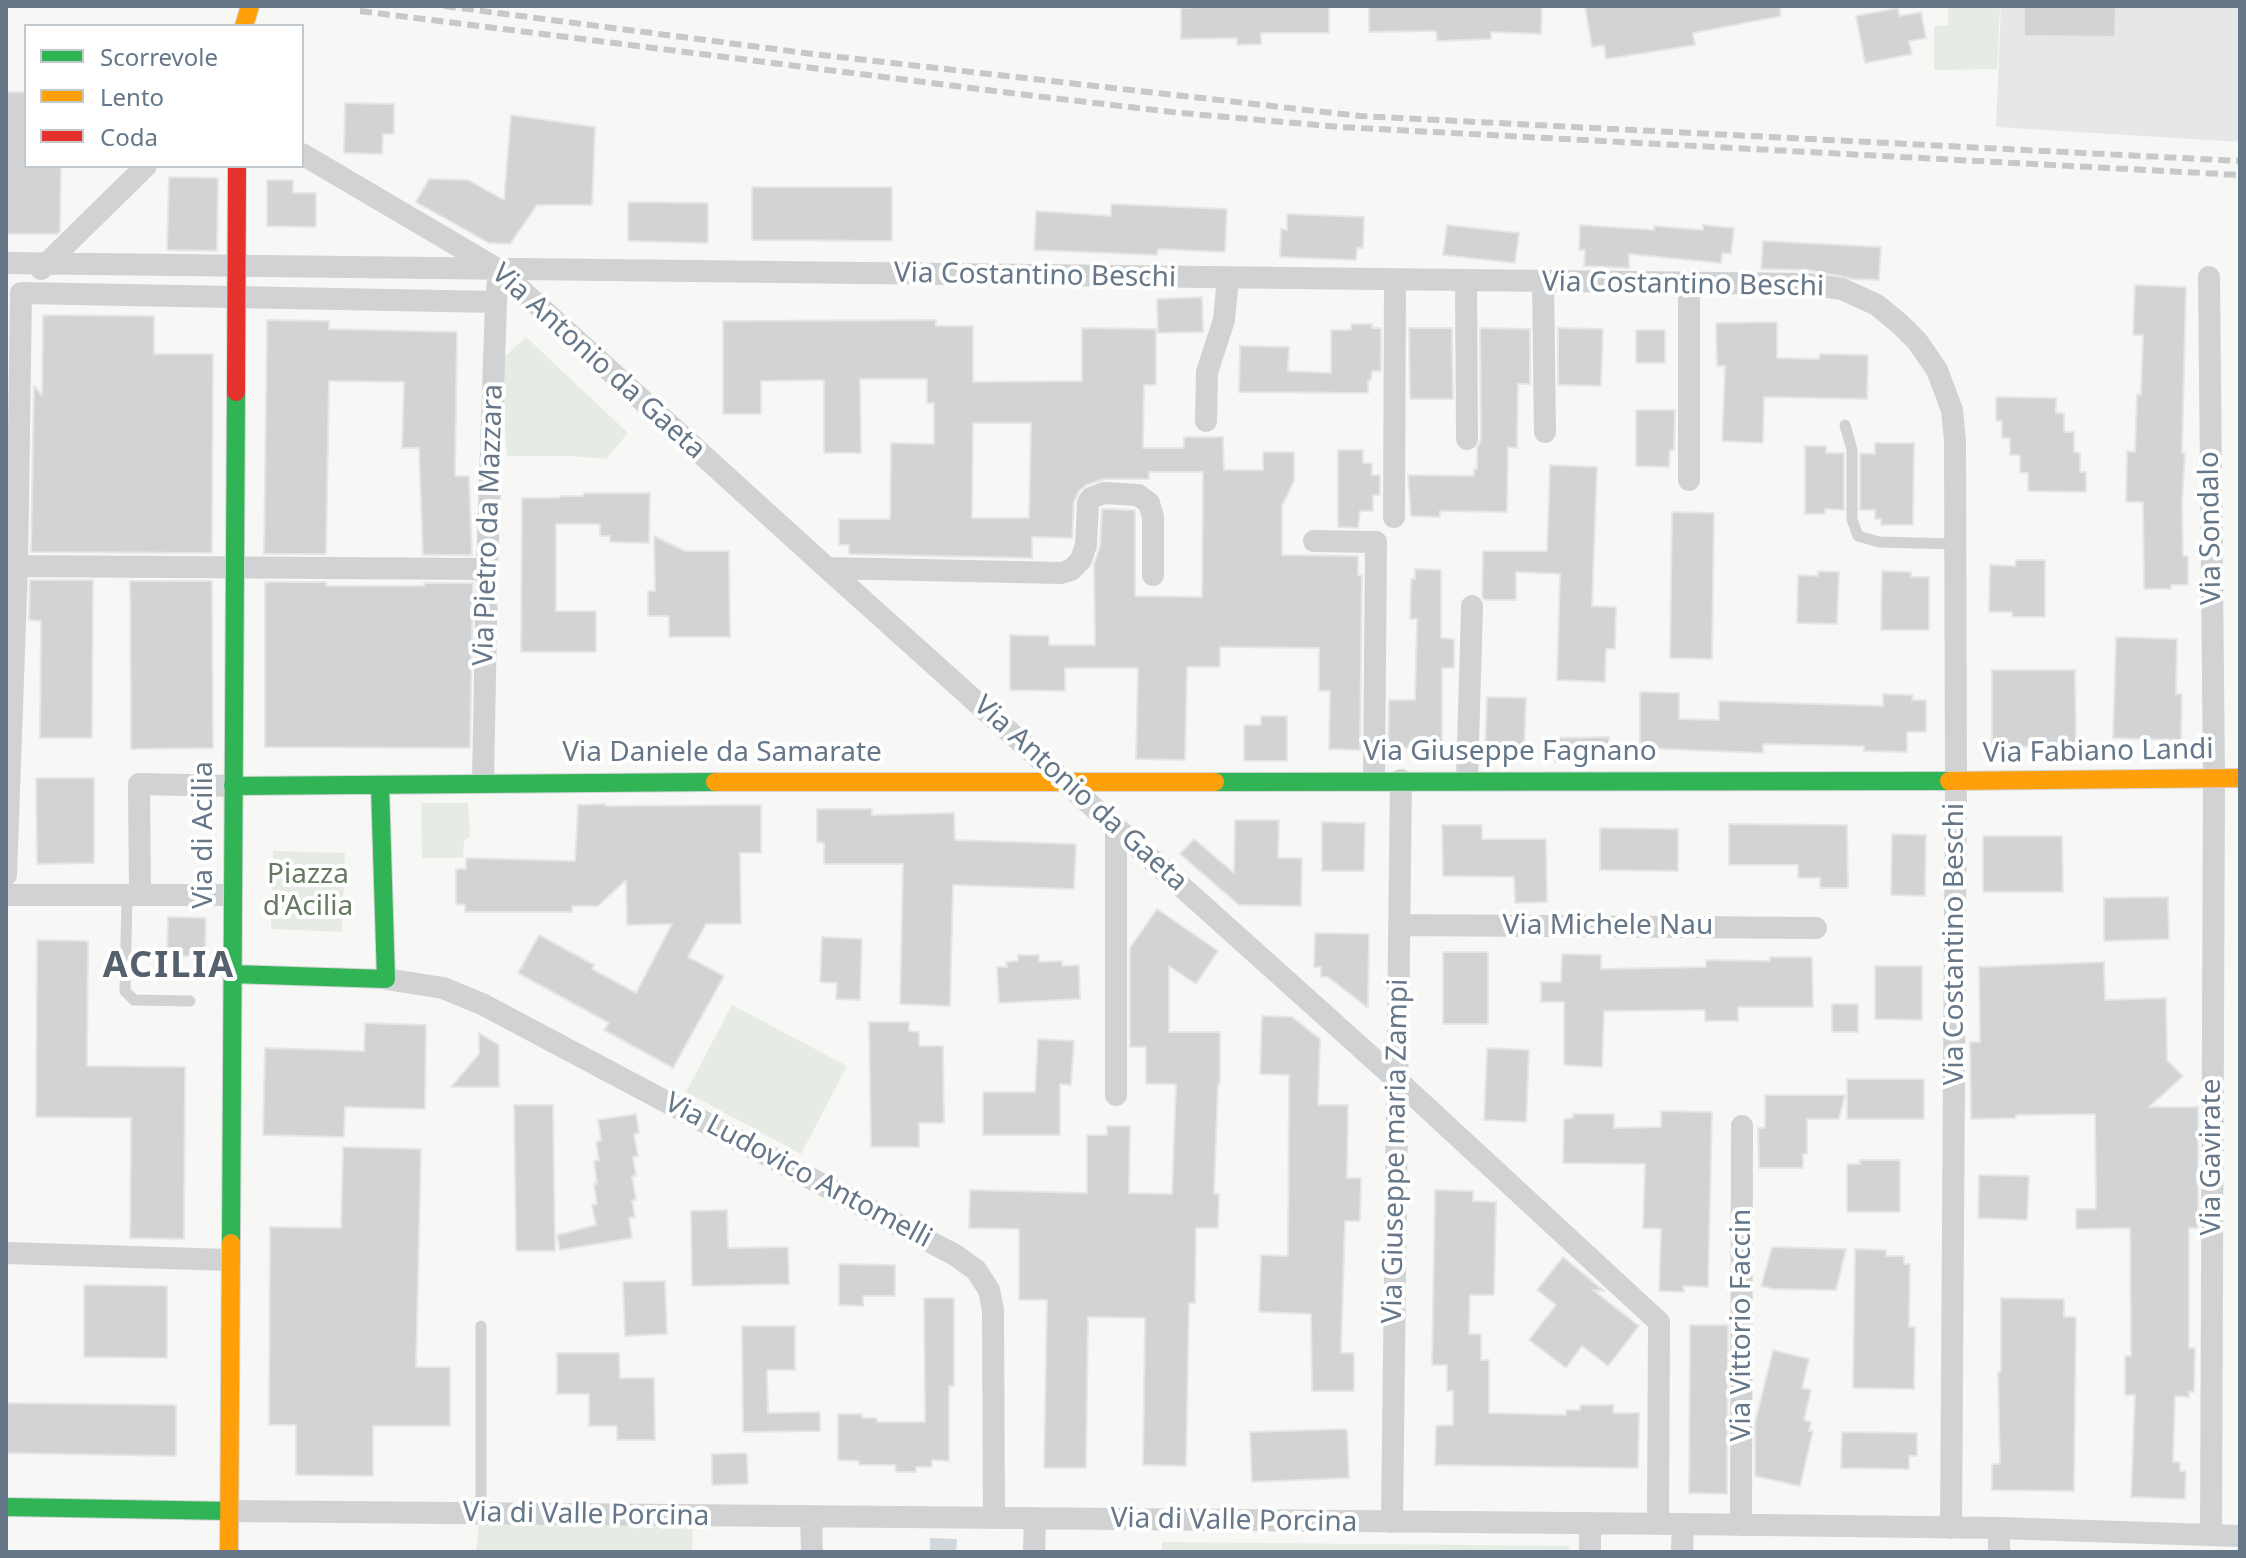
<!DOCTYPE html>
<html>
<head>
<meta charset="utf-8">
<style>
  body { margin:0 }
  #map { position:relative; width:2246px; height:1558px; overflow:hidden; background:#f7f7f6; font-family:"Noto Sans",sans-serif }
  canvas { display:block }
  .frame { position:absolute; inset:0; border:8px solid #657788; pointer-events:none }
  .legend { position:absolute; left:24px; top:24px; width:280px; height:144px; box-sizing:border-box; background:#fff; border:2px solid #c1c9cf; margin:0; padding:10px 14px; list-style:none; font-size:24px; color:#657788 }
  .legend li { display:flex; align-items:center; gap:16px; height:40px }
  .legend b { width:40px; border:2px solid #c1c9cf }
</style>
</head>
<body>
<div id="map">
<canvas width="2246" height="1558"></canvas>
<div class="frame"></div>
<ul class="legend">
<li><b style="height:10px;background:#30b455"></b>Scorrevole</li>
<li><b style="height:10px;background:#ff9f0a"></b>Lento</li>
<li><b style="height:10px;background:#e5322d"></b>Coda</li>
</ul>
</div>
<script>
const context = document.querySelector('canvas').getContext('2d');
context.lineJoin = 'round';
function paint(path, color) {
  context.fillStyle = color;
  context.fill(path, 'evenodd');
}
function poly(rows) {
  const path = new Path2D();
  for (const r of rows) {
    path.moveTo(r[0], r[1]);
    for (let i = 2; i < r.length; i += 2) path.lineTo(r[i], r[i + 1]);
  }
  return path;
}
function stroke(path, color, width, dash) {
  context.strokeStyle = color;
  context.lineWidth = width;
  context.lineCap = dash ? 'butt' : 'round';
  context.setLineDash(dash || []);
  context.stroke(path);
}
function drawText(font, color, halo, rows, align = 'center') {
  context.font = font + ' "Noto Sans",sans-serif';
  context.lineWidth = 8;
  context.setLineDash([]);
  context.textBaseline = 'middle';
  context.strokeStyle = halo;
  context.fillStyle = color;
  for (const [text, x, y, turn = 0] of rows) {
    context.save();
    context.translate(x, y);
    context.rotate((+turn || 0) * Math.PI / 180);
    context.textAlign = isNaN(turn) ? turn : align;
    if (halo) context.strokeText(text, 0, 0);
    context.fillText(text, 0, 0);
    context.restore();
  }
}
const built = poly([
  [2001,6,2240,6,2240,142,1996,127]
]);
const green = poly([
  [1948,6,2000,6,1997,69,1934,70,1934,26,1948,25],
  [526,337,628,433,606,459,568,456,507,456,500,361],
  [421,803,468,803,470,836,464,841,463,858,422,858],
  [273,851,345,853,342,932,271,929],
  [732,1005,847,1066,801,1154,686,1092],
  [480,1514,693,1516,692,1552,476,1552],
  [1162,1542,1569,1546,1569,1552,1162,1552]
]);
const water = poly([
  [930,1538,957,1539,956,1552,930,1552]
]);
const building = poly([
  [1217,6,1329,6,1329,33,1261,33,1261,44,1237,45,1237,38,1181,39,1181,8,1217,6],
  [1369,6,1542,6,1541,34,1491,32,1491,39,1437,41,1436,31,1369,32,1369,6],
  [1585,6,1780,6,1781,16,1693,33,1695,45,1606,59,1604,45,1592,47,1585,6],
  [2024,6,2116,6,2115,37,2024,36,2024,6],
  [1898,8,1899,16,1921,12,1926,38,1909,41,1912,54,1865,63,1856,16,1898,8],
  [6,92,26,92,26,166,61,166,60,231,57,234,6,234,6,92],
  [345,103,394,104,394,134,383,134,382,154,344,153,345,103],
  [511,115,595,127,592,205,537,205,510,244,489,243,416,202,429,179,468,180,504,200,511,115],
  [169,177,218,178,217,251,167,250,169,177],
  [267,180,293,180,293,193,316,193,316,227,267,226,267,180],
  [752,187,892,187,892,241,752,240,752,187],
  [628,202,708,203,708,243,628,241,628,202],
  [1111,204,1227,209,1225,252,1158,249,1157,255,1034,250,1036,211,1111,216,1111,204],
  [1287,214,1364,217,1363,248,1357,248,1356,260,1280,257,1281,229,1287,230,1287,214],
  [1447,225,1519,233,1515,263,1443,255,1447,225],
  [1580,225,1654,230,1654,226,1703,230,1703,225,1734,228,1731,254,1722,253,1721,263,1629,254,1629,268,1584,266,1585,250,1579,250,1580,225],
  [1763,241,1881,247,1879,280,1853,279,1809,270,1761,269,1763,241],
  [2135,285,2186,287,2182,453,2185,453,2182,503,2183,556,2188,556,2188,585,2171,585,2171,589,2144,589,2143,502,2126,502,2127,451,2135,452,2137,394,2141,395,2143,335,2133,335,2135,285],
  [1202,297,1203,332,1158,333,1157,299,1202,297],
  [43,315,154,316,154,354,213,354,212,553,31,552,34,386,42,395,43,315],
  [267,320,329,321,329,329,457,332,455,476,469,476,472,555,423,555,419,448,402,448,404,382,329,381,326,554,264,554,267,320],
  [936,320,936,326,973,326,973,382,1082,381,1082,328,1156,329,1156,385,1144,385,1143,448,1184,448,1184,437,1223,437,1224,470,1263,470,1263,452,1294,452,1294,481,1282,506,1282,555,1358,556,1358,575,1362,575,1360,750,1329,749,1330,691,1319,691,1319,648,1220,647,1220,667,1187,667,1185,760,1136,759,1138,668,1065,668,1065,691,1010,690,1010,635,1049,636,1049,645,1095,645,1094,564,1100,546,1102,509,1135,510,1135,596,1202,597,1203,472,1149,472,1149,479,1104,479,1086,485,1079,491,1074,502,1072,538,1032,537,1032,558,849,554,849,545,839,545,839,519,890,519,891,443,934,444,934,403,927,403,927,379,860,379,861,453,824,453,824,380,761,381,761,414,723,414,723,321,936,320],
  [973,423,1031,423,1029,518,972,518,973,423],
  [1777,322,1777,358,1819,359,1820,354,1868,355,1867,399,1764,397,1763,443,1722,441,1725,366,1717,366,1716,323,1777,322],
  [1351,324,1372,324,1372,328,1381,328,1381,371,1372,371,1371,380,1368,380,1368,393,1239,392,1240,346,1289,347,1288,371,1331,373,1331,330,1351,330,1351,324],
  [1409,328,1452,328,1453,399,1410,399,1409,328],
  [1480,328,1530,329,1530,384,1518,384,1517,448,1508,447,1507,512,1440,511,1440,517,1411,516,1408,475,1474,476,1474,469,1477,469,1477,448,1481,439,1480,328],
  [1558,328,1603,329,1601,386,1558,385,1558,328],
  [1636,330,1665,330,1665,363,1636,363,1636,330],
  [1996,397,2056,398,2056,413,2064,413,2064,432,2074,432,2074,452,2080,453,2080,472,2086,472,2086,492,2028,491,2028,473,2020,473,2020,455,2010,455,2010,438,2002,438,2002,421,1996,421,1996,397],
  [1636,410,1675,410,1674,450,1670,450,1669,467,1636,466,1636,410],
  [1875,443,1914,443,1913,525,1881,525,1881,519,1875,519,1875,510,1860,510,1860,453,1875,454,1875,443],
  [1805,446,1826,446,1826,453,1844,453,1844,510,1825,509,1825,514,1805,514,1805,446],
  [1338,450,1363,450,1363,463,1372,463,1372,475,1380,475,1380,495,1373,495,1373,511,1360,511,1358,528,1338,527,1338,450],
  [1550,465,1597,467,1592,606,1616,607,1615,649,1606,649,1605,682,1557,680,1560,574,1516,572,1516,600,1485,600,1482,597,1483,551,1547,551,1550,465],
  [584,493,650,493,649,543,610,542,610,536,600,536,600,524,556,524,556,611,596,611,596,652,521,652,522,498,560,498,560,496,583,496,584,493],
  [1672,512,1714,513,1712,659,1670,658,1672,512],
  [654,536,685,551,729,551,730,637,669,637,669,616,648,616,648,591,655,591,654,536],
  [2016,560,2045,560,2045,617,2012,617,2012,612,1989,612,1990,565,2015,566,2016,560],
  [1415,569,1441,570,1441,638,1454,639,1454,668,1442,668,1442,748,1388,748,1389,700,1415,700,1417,619,1410,619,1411,579,1415,579,1415,569],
  [1818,571,1839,572,1837,624,1797,623,1798,575,1818,576,1818,571],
  [1882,571,1911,572,1911,577,1929,577,1929,630,1881,630,1882,571],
  [30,580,93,580,92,738,40,738,41,621,29,620,30,580],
  [130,581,212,581,213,748,131,749,130,581],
  [265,582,326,582,326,586,424,586,424,583,473,583,470,748,265,747,265,582],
  [2116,637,2177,639,2176,694,2182,694,2181,740,2113,738,2116,637],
  [1992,670,2075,670,2076,747,1992,747,1992,670],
  [1640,692,1679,693,1679,719,1719,720,1719,701,1883,706,1883,694,1913,695,1912,700,1926,700,1926,732,1907,732,1907,752,1864,751,1864,746,1763,744,1763,753,1640,748,1640,692],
  [1487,697,1526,698,1524,754,1485,753,1487,697],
  [1261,716,1287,716,1287,761,1244,761,1244,725,1261,725,1261,716],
  [1609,737,1609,761,1555,762,1555,738,1609,737],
  [36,778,94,778,94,863,37,864,36,778],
  [605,804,605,806,761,805,761,853,740,853,741,924,706,924,688,957,724,976,673,1068,604,1030,609,1023,518,973,539,935,594,965,592,969,636,993,672,924,627,925,626,880,598,906,572,906,572,912,465,912,465,905,456,904,456,869,466,869,466,858,575,861,578,805,605,804],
  [817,809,872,809,872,815,954,813,955,840,1076,844,1074,889,953,885,950,1006,900,1004,903,864,824,864,824,843,817,842,817,809],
  [1235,820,1279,820,1278,858,1302,858,1301,906,1239,905,1180,854,1194,839,1234,873,1235,820],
  [1322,822,1365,823,1364,871,1322,871,1322,822],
  [1729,824,1847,825,1848,888,1820,888,1820,878,1798,878,1798,865,1729,865,1729,824],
  [1442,825,1482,825,1482,839,1546,839,1547,902,1515,903,1514,877,1443,876,1442,825],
  [1600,828,1678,829,1678,871,1600,870,1600,828],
  [1892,834,1926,835,1925,896,1891,895,1892,834],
  [1983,836,2062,836,2063,892,1983,892,1983,836],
  [2168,897,2169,939,2104,941,2104,898,2168,897],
  [1157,909,1218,951,1196,984,1169,966,1169,1032,1220,1032,1220,1084,1218,1084,1214,1194,1219,1194,1218,1228,1196,1228,1195,1303,1189,1303,1186,1466,1143,1465,1145,1318,1088,1317,1086,1468,1044,1468,1047,1300,1019,1300,1019,1229,969,1228,970,1190,1087,1193,1087,1135,1107,1135,1107,1126,1130,1126,1129,1193,1172,1194,1176,1084,1146,1084,1146,1047,1130,1047,1130,948,1157,909],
  [168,917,206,918,205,956,167,956,168,917],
  [1315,933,1369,934,1368,1008,1328,977,1321,977,1321,967,1314,967,1315,933],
  [822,937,862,939,860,1000,836,999,837,983,820,982,822,937],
  [37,940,88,941,87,1066,185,1067,184,1239,130,1238,131,1118,36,1117,37,940],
  [1443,952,1488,952,1488,1024,1443,1024,1443,952],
  [1562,954,1601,955,1601,969,1706,967,1706,960,1770,961,1770,957,1812,957,1813,1007,1738,1007,1738,1021,1705,1021,1705,1010,1604,1011,1602,1067,1564,1065,1564,1002,1541,1002,1541,982,1561,982,1562,954],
  [1018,955,1039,955,1039,962,1062,961,1062,966,1079,965,1080,999,999,1003,997,967,1007,967,1006,962,1018,961,1018,955],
  [2104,962,2105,1000,2166,998,2167,1060,2183,1076,2149,1107,2198,1107,2198,1228,2189,1228,2189,1348,2195,1348,2194,1392,2189,1391,2189,1397,2175,1396,2173,1462,2180,1462,2180,1471,2186,1471,2185,1499,2131,1497,2135,1395,2125,1395,2125,1356,2131,1356,2130,1228,2076,1229,2076,1209,2096,1209,2095,1114,2016,1115,2016,1118,1971,1119,1970,1042,1980,1042,1979,967,2104,962],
  [1875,966,1922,966,1922,1020,1875,1019,1875,966],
  [1832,1004,1858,1004,1858,1032,1832,1032,1832,1004],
  [1262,1016,1292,1017,1320,1039,1318,1105,1348,1105,1347,1178,1361,1178,1360,1221,1345,1221,1341,1353,1354,1353,1354,1391,1312,1391,1311,1314,1259,1312,1261,1255,1288,1256,1289,1075,1260,1074,1262,1016],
  [869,1022,909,1022,909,1031,919,1032,919,1046,943,1046,944,1123,919,1123,919,1147,871,1147,869,1022],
  [365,1023,426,1025,425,1109,345,1107,344,1137,263,1135,265,1048,364,1051,365,1023],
  [479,1033,499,1045,499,1087,451,1087,479,1054,479,1033],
  [1038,1039,1074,1041,1071,1085,1060,1084,1060,1135,983,1135,983,1092,1035,1092,1038,1039],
  [1487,1048,1529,1050,1526,1122,1484,1120,1487,1048],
  [1847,1079,1924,1079,1924,1119,1847,1119,1847,1079],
  [1765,1095,1845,1095,1839,1119,1807,1119,1807,1154,1803,1154,1803,1168,1759,1168,1758,1128,1765,1128,1765,1095],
  [514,1105,553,1105,555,1251,516,1251,514,1105],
  [1661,1111,1712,1112,1708,1287,1683,1286,1684,1292,1659,1291,1661,1229,1643,1228,1645,1164,1563,1163,1564,1119,1573,1118,1573,1114,1614,1114,1614,1128,1661,1127,1661,1111],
  [636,1114,639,1133,634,1134,638,1156,633,1157,636,1176,632,1176,636,1200,632,1200,635,1217,629,1218,632,1238,560,1250,557,1235,596,1225,592,1205,597,1204,594,1184,597,1184,594,1161,599,1160,596,1142,601,1141,598,1120,636,1114],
  [343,1147,421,1149,416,1367,450,1367,450,1426,373,1426,373,1476,296,1475,296,1425,269,1425,270,1227,341,1228,343,1147],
  [1860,1160,1900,1160,1900,1212,1847,1212,1847,1164,1860,1164,1860,1160],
  [1979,1175,2029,1176,2027,1220,1978,1218,1979,1175],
  [1435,1190,1473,1191,1473,1201,1496,1202,1494,1295,1470,1295,1469,1334,1481,1334,1481,1360,1489,1360,1489,1413,1566,1415,1566,1410,1580,1410,1580,1405,1614,1405,1613,1413,1639,1413,1638,1468,1435,1465,1436,1426,1453,1425,1453,1391,1447,1391,1447,1365,1432,1365,1435,1190],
  [727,1210,728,1248,788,1247,789,1284,692,1286,691,1211,727,1210],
  [1772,1247,1846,1249,1836,1290,1772,1289,1761,1286,1772,1247],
  [1855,1249,1886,1250,1886,1256,1904,1256,1904,1264,1910,1264,1909,1327,1915,1327,1914,1389,1853,1388,1855,1249],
  [1563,1257,1604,1291,1593,1290,1639,1326,1608,1366,1582,1346,1566,1368,1529,1340,1556,1305,1537,1290,1563,1257],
  [839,1264,895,1265,895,1296,863,1296,863,1306,839,1305,839,1264],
  [665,1281,667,1334,625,1336,623,1282,665,1281],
  [84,1285,167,1286,167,1358,84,1357,84,1285],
  [924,1298,954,1298,954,1386,949,1386,949,1461,932,1460,932,1467,916,1467,916,1472,896,1472,895,1465,859,1465,859,1461,838,1460,838,1414,862,1414,862,1418,877,1418,877,1422,925,1422,924,1298],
  [2001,1298,2064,1299,2064,1317,2076,1317,2074,1491,1992,1490,1992,1464,2000,1464,1998,1372,2001,1372,2001,1298],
  [1690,1325,1728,1325,1727,1494,1689,1493,1690,1325],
  [742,1326,795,1326,795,1370,767,1370,768,1413,820,1412,820,1431,743,1432,742,1326],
  [1773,1350,1809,1359,1802,1388,1811,1390,1804,1420,1811,1422,1809,1431,1813,1431,1800,1486,1755,1476,1755,1423,1773,1350],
  [557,1353,619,1353,620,1378,654,1378,655,1440,617,1440,617,1426,589,1426,589,1394,557,1394,557,1353],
  [6,1403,176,1405,176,1456,6,1453,6,1403],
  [1347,1429,1349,1478,1252,1482,1250,1432,1347,1429],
  [1842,1432,1917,1433,1917,1456,1909,1456,1909,1469,1841,1468,1842,1432],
  [747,1453,748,1484,712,1485,712,1454,747,1453]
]);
const lane = poly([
  [1845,425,1852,450,1852,519,1858,536,1879,542,1955,544],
  [127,895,125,991,134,1000,190,1001],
  [481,1514,481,1326]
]);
const street = poly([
  [302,154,499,270,827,568,1397,1080,1659,1322,1658,1524],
  [6,263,1807,284,1842,289,1877,305,1900,324,1917,341,1937,370,1952,410,1955,441,1956,781,1951,1528],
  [41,269,146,166],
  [2209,277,2214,778,2211,1535],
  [1466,281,1467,439],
  [1543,282,1545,432],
  [1689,284,1689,480],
  [21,293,496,302],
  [1206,421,1207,372,1224,320,1228,278],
  [1394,517,1395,280],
  [1314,541,1376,542,1374,780],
  [17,566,487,569],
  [827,568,1061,573,1071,570,1081,560,1086,545,1088,503,1091,498,1104,493,1138,495,1149,503,1153,517,1153,575],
  [1467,780,1472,606],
  [483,782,487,569,496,302,499,270],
  [6,875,17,566,21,293],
  [6,895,140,895],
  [232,895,140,895,139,784,233,786],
  [1399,925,1816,928],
  [386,979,443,988,482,1004,955,1255,976,1270,989,1290,993,1310,994,1518],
  [1116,1095,1116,827],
  [6,1253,229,1260],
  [229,1511,1683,1524,1999,1528,2240,1536],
  [811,1518,812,1552],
  [1392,1522,1401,780],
  [1741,1525,1742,1126],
  [1034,1552,1035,1519],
  [1590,1552,1590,1523],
  [1682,1552,1683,1524],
  [1999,1552,1999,1528]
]);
const fast = poly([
  [1215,782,1949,781],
  [233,786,715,782],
  [232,974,386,979,380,786],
  [231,1243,236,392],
  [6,1507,229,1511]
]);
const slow = poly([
  [244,26,250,6],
  [1949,781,2240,778],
  [715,782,1215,782],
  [229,1552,231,1243]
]);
const jam = poly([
  [236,392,237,166]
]);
const rail = poly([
  [444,6,813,54,1360,116,2240,161],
  [360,11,1018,94,1181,113,1340,127,2240,175]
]);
const streetNames = [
  ["Via Costantino Beschi",1035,276,1],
  ["Via Costantino Beschi",1683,285,1],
  ["Via Antonio da Gaeta",598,362,42],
  ["Via Pietro da Mazzara",489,525,-88],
  ["Via Sondalo",2211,528,-91],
  ["Via Giuseppe Fagnano",1510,752],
  ["Via Fabiano Landi",2098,752,-1],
  ["Via Daniele da Samarate",722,753],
  ["Via Antonio da Gaeta",1080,794,42],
  ["Via di Acilia",204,835,-90],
  ["Via Michele Nau",1608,926],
  ["Via Costantino Beschi",1955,944,-90],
  ["Via Giuseppe maria Zampi",1396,1151,-89],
  ["Via Gavirate",2212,1157,-90],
  ["Via Ludovico Antomelli",798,1171,28],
  ["Via Vittorio Faccin",1742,1325,-90],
  ["Via di Valle Porcina",586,1515,1],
  ["Via di Valle Porcina",1234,1521,1]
];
const parkNames = [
  ["Piazza",308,875],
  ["d'Acilia",308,907]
];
const districtNames = [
  ["ACILIA",169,967]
];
paint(built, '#e6e7e7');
paint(green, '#e6ebe4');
paint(water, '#d0d8db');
paint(building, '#d2d3d4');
stroke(building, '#e6e6e6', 2);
stroke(fast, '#d2d4d6', 20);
stroke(slow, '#d2d4d6', 20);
stroke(jam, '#d2d4d6', 20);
stroke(lane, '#d1d2d3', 11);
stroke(street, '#d1d2d3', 22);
stroke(fast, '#30b455', 18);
stroke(slow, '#ff9f0a', 18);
stroke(jam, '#e5322d', 18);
stroke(rail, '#c7c8c9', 6, [12, 6]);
drawText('28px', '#657788', '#fff', streetNames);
drawText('28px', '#657a61', '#fff', parkNames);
context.letterSpacing = '2px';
drawText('bold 36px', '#54616d', '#fff', districtNames);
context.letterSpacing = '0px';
</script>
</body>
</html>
